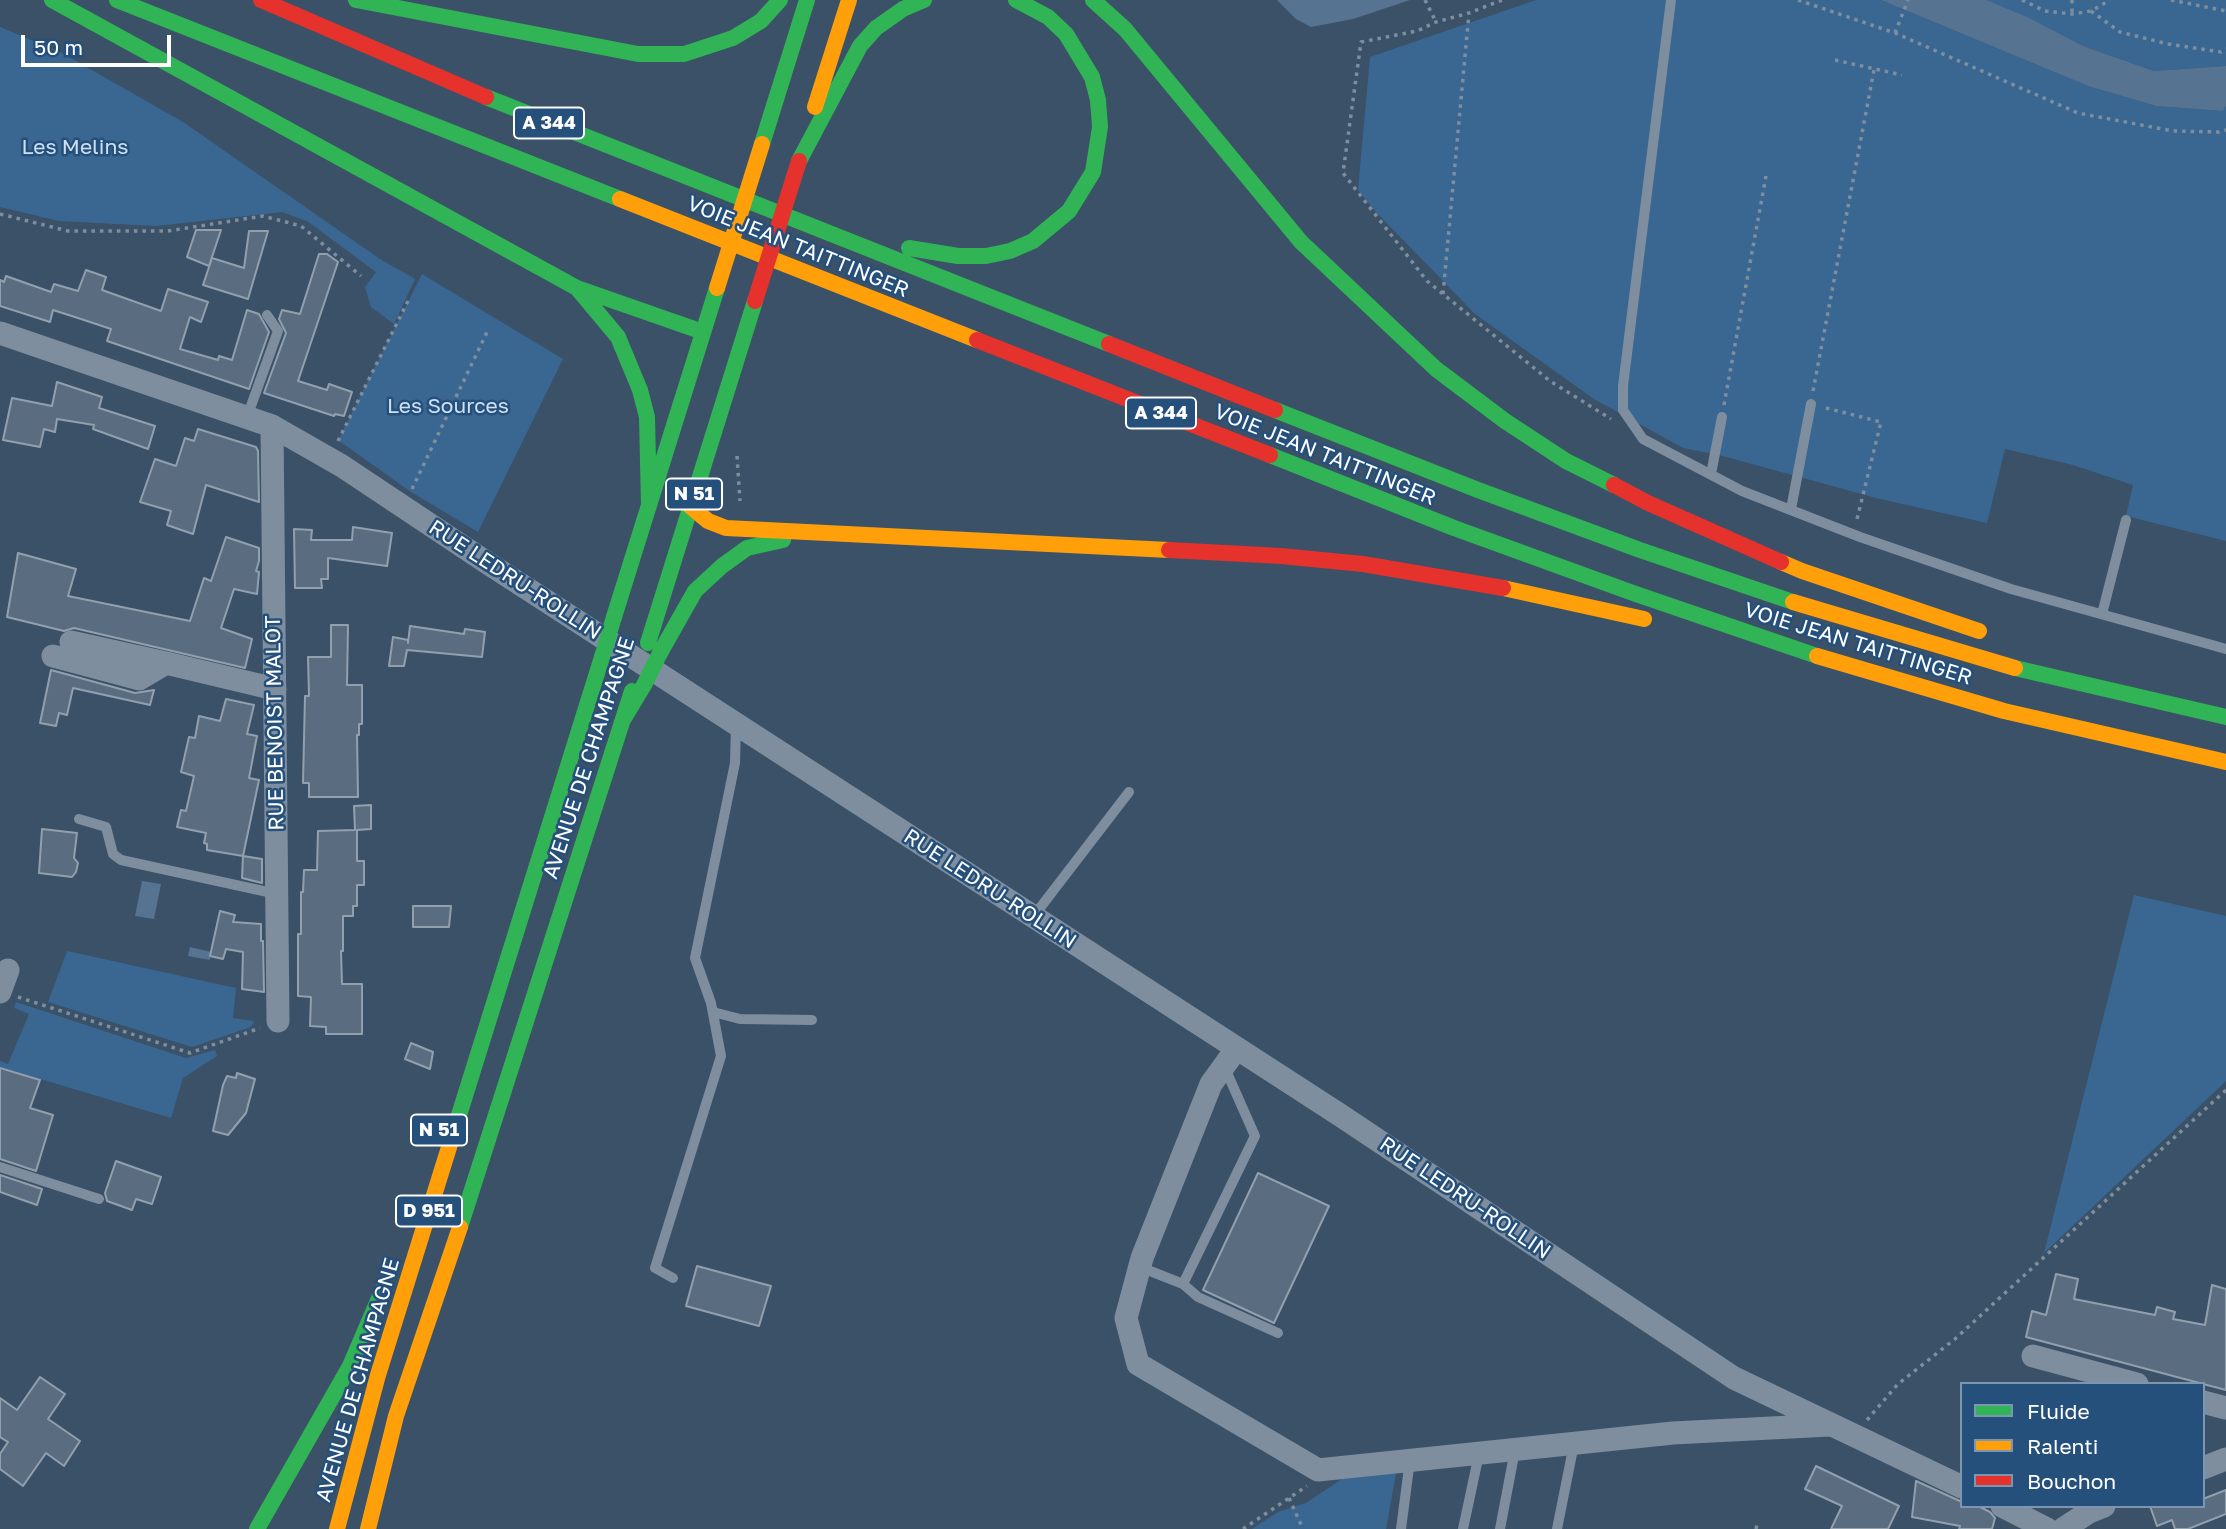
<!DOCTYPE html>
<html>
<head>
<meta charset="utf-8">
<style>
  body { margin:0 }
  #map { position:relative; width:2226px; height:1529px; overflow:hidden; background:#3a5168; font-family:"Golos Text",sans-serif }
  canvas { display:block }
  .legend { position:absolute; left:1960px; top:1382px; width:245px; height:126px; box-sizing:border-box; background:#26507c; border:2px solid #7d96b0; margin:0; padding:9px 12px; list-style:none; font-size:21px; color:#fff }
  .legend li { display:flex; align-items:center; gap:14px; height:35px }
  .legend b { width:35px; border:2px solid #7d96b0 }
  .scale { position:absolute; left:21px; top:35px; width:150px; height:32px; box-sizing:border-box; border:4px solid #fff; border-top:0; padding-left:9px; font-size:21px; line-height:24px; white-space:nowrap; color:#fff; -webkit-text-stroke:5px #26507c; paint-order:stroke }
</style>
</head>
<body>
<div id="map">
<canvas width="2226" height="1529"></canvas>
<ul class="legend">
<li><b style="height:9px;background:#30b455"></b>Fluide</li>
<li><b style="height:9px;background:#ff9f0a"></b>Ralenti</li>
<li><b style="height:9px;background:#e5322d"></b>Bouchon</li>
</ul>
<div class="scale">50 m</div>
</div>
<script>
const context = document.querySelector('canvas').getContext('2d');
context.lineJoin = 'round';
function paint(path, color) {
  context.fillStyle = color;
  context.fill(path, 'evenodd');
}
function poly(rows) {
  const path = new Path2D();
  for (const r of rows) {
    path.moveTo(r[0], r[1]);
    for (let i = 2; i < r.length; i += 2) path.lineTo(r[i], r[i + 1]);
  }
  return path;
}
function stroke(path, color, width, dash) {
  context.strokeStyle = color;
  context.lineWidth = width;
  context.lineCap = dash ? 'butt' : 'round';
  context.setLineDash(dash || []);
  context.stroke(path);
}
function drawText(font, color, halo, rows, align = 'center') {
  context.font = font + ' "Golos Text",sans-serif';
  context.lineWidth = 5;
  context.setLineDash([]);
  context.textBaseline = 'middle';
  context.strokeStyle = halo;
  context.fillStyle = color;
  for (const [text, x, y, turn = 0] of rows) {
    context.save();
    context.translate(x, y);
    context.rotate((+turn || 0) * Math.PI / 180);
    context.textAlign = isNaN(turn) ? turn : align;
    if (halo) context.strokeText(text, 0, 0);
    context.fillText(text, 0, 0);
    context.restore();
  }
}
const green = poly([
  [1536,0,1881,0,2088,86,2156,106,2223,111,2226,106,2226,541,2126,516,2133,485,2073,465,2005,449,1987,523,1876,498,1719,455,1683,448,1594,399,1475,314,1376,212,1358,190,1370,57],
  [1985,0,2226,0,2226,66,2154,71,2083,46],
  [0,27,62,53,183,122,380,259,415,279,394,324,371,307,365,287,376,272,307,221,282,212,156,226,59,221,0,207],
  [422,274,563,359,478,532,411,492,338,440],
  [2134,895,2226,916,2226,1081,2044,1253],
  [67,951,236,988,233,1018,254,1021,251,1027,192,1047,48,1002],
  [16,1002,186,1058,215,1050,217,1056,183,1078,171,1118,0,1067,0,1061,8,1064,29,1014,14,1008],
  [1396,1473,1386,1529,1252,1529,1278,1512,1306,1503,1342,1479]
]);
const water = poly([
  [1277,0,1410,0,1353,19,1311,27,1296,19],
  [1881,0,1986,0,2027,17,2083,46,2154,71,2226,66,2226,106,2223,111,2156,106,2088,86],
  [142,881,161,884,154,919,135,916],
  [190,947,211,952,210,960,188,956]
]);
const building = poly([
  [196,230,221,230,209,266,187,257,196,230],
  [249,231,268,231,248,299,203,285,212,258,244,268,249,231],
  [319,254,327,254,338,262,298,381,327,390,329,384,352,392,344,416,335,414,334,416,264,393,286,333,279,319,282,310,300,314,319,254],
  [86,270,106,277,102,290,161,311,168,289,208,302,201,322,190,317,180,349,218,360,219,356,232,360,247,310,259,314,269,332,249,389,107,341,111,329,81,319,53,310,50,322,0,306,0,280,4,282,6,276,51,292,54,284,78,291,86,270],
  [57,382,102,397,99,408,155,426,148,449,93,429,94,425,57,419,55,432,44,429,40,447,3,440,12,398,52,406,57,382],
  [198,429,256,447,258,451,259,502,206,485,193,534,167,525,171,511,140,502,155,459,176,466,185,438,194,441,198,429],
  [353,527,392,533,387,566,328,558,328,579,321,579,322,588,295,588,294,529,312,530,311,540,352,540,353,527],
  [226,537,259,548,259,561,256,571,259,572,257,594,234,589,221,628,252,639,245,668,74,628,64,631,7,617,18,553,76,569,68,596,190,621,204,578,211,581,226,537],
  [331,625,348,625,347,685,362,685,362,724,359,724,359,735,357,735,358,797,309,797,309,783,303,783,305,696,309,696,308,657,331,657,331,625],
  [410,626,464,634,465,629,485,632,482,657,407,650,404,666,389,666,393,637,408,640,408,643,410,626],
  [51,670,135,693,154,690,150,705,73,688,67,715,59,713,56,726,40,723,51,670],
  [226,699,254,705,247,734,257,736,249,778,259,780,243,856,262,859,262,883,242,878,243,856,207,850,207,844,204,843,206,833,177,827,181,810,186,811,194,776,181,772,189,737,195,738,199,716,220,721,226,699],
  [371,805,371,829,357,830,357,861,364,861,364,885,357,885,357,906,353,906,353,916,343,916,343,951,341,951,342,984,362,984,362,1034,326,1034,326,1027,310,1026,311,997,298,996,298,934,301,934,301,892,303,892,304,870,317,870,318,831,355,830,354,806,371,805],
  [42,829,77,833,74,858,78,863,76,872,72,877,39,873,42,829],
  [413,906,451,906,449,927,413,927,413,906],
  [220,911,235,915,233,922,261,924,261,941,263,941,264,992,242,989,243,952,226,949,223,959,210,956,220,911],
  [411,1043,433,1052,430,1069,405,1059,411,1043],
  [0,1068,40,1080,30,1108,53,1115,36,1171,0,1159,0,1068],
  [237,1073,255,1079,246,1113,228,1135,213,1131,223,1085,227,1076,236,1078,237,1073],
  [116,1161,161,1177,152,1204,136,1199,132,1210,107,1201,105,1193,116,1161],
  [1258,1173,1329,1206,1274,1323,1203,1290,1258,1173],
  [0,1175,42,1189,37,1205,0,1192,0,1175],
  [697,1266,771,1286,759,1326,686,1306,697,1266],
  [2056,1274,2078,1279,2074,1299,2155,1315,2157,1307,2175,1312,2173,1319,2205,1325,2212,1285,2226,1289,2226,1390,2026,1337,2032,1311,2046,1315,2056,1274],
  [40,1377,65,1394,48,1419,80,1441,64,1466,46,1453,23,1486,0,1469,0,1454,8,1442,0,1437,0,1398,17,1410,40,1377],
  [1816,1466,1899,1506,1888,1529,1831,1529,1842,1506,1805,1489,1816,1466],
  [1916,1481,1962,1502,1962,1506,1978,1506,1990,1512,1995,1518,1992,1529,1959,1529,1960,1526,1912,1517,1916,1481],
  [2226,1490,2226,1514,2188,1529,2175,1529,2172,1520,2157,1526,2150,1506,2203,1506,2203,1499,2226,1490]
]);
const path = poly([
  [1425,0,1436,22],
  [1502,0,1469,13,1436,22,1417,31,1361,42,1343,173,1427,281,1550,381,1611,419],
  [1798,0,1895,33,2078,113,2173,131,2219,132,2226,130],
  [2022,0,2045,11,2072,14,2091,11,2110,0],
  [2072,0,2072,14],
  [2171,0,2226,11],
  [2091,11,2120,32,2168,44,2221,52,2226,49],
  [1895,33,1908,0],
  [1835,60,1902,75],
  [0,214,68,231,168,231,263,216,301,226,361,276],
  [1443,294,1469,13],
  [1813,391,1874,70],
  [1724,405,1766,176],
  [1826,408,1881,422,1857,519],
  [338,441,408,301],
  [737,456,740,501],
  [412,489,488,330],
  [18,997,190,1053,260,1028],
  [1867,1420,1898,1384,1955,1339,2226,1090],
  [1289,1498,1303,1529],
  [1243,1529,1307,1486],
  [1756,1529,1757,1524]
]);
const lane = poly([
  [1671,0,1623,386,1623,410,1643,439,1742,491,1860,537,2011,589,2226,649],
  [247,417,278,331,267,315],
  [1711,474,1722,417],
  [1791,509,1811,404],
  [2102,614,2126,520],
  [79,819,106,827,113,854,121,860,277,894],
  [1033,917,1129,792],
  [713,1012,740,1019,812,1020],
  [0,1167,99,1199],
  [1140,1267,1183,1284,1255,1136,1224,1066],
  [673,1278,655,1268,721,1056,711,1003,695,958,735,763,736,725],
  [1183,1284,1198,1297,1278,1333],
  [1401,1529,1410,1460],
  [1463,1529,1479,1454],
  [1500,1529,1515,1450],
  [1557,1529,1574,1444]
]);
const street = poly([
  [0,333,272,426,342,466,486,562,1340,1115,1734,1378,1962,1487],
  [272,426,278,1021],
  [71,642,166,663],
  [53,656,139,679,166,663,275,689],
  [0,992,8,970],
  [1237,1048,1211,1084,1142,1258,1126,1318,1138,1364,1318,1470,1673,1433,1830,1425],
  [2033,1356,2137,1384],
  [2203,1402,2226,1408],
  [2203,1468,2226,1459],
  [2002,1506,2047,1529],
  [2063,1529,2089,1512,2104,1506]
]);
const fast = poly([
  [52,0,577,288,703,332],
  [117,0,620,199],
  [356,0,638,54,684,54,733,38,761,21,780,0],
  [1093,0,1125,29,1301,242,1436,369,1505,421,1566,461,1614,485],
  [486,97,1109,344],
  [762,144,807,0],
  [799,161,860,46,876,28,903,9,924,0],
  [909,248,958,256,986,256,1010,251,1033,241,1069,211,1093,172,1100,127,1098,100,1092,77,1066,34,1048,17,1016,0],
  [577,288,618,337,640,390,647,417,649,506],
  [1275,410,1478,490,1640,550,1793,602],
  [1270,455,1454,528,1633,593,1817,656],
  [614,617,717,288],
  [648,643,755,301],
  [660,653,695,591,722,566,747,548,783,540],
  [2015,668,2226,717],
  [623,720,644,685],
  [455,1128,602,657],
  [460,1227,632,691],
  [257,1529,350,1366,383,1289]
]);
const slow = poly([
  [815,107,849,0],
  [620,199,977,340],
  [690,506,708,521,726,528,1169,550],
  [1781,562,1802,571,1979,631],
  [1503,588,1644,619],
  [1793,602,2015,668],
  [1817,656,2004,711,2226,762],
  [337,1529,378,1375,455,1128],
  [368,1529,396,1416,460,1227]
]);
const jam = poly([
  [261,0,486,97],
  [977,340,1270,455],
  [1109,344,1275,410],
  [1614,485,1648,503,1781,562],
  [1169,550,1281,556,1363,564,1503,588]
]);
const fastBridge = poly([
  [602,657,614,617],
  [644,685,660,653]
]);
const slowBridge = poly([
  [717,288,762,144]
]);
const jamBridge = poly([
  [755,301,799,161]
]);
const shields = [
  [549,123,70],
  [1161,413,70],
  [694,494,56],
  [439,1130,56],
  [429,1211,66]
];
const shieldNames = [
  ["A 344",549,123],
  ["A 344",1161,413],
  ["N 51",694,494],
  ["N 51",439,1130],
  ["D 951",429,1211]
];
const parkNames = [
  ["Les Melins",75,147],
  ["Les Sources",448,406]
];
const streetNames = [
  ["VOIE JEAN TAITTINGER",798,247,22],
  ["VOIE JEAN TAITTINGER",1325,455,22],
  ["RUE LEDRU-ROLLIN",515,580,33],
  ["VOIE JEAN TAITTINGER",1858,644,17],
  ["RUE BENOIST MALOT",275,723,-91],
  ["AVENUE DE CHAMPAGNE",589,758,-72],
  ["RUE LEDRU-ROLLIN",990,889,33],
  ["RUE LEDRU-ROLLIN",1465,1198,34],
  ["AVENUE DE CHAMPAGNE",358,1380,-74]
];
paint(green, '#396792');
paint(water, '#567492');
paint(building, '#5a6c7f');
stroke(building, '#92a0ae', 2);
stroke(path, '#7e8e9f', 3.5, [3.5, 5]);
stroke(lane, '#7e8e9f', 10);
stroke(street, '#7e8e9f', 23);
stroke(fast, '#30b455', 16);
stroke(slow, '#ff9f0a', 16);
stroke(jam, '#e5322d', 16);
stroke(fastBridge, '#30b455', 16);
stroke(slowBridge, '#ff9f0a', 16);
stroke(jamBridge, '#e5322d', 16);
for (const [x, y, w] of shields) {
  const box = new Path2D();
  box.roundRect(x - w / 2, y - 15.5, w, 31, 5);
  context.fillStyle = '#26507c';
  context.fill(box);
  stroke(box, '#fff', 2);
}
drawText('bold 19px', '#fff', null, shieldNames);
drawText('21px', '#cde0f4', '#26507c', parkNames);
drawText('21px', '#fff', '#26507c', streetNames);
</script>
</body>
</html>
